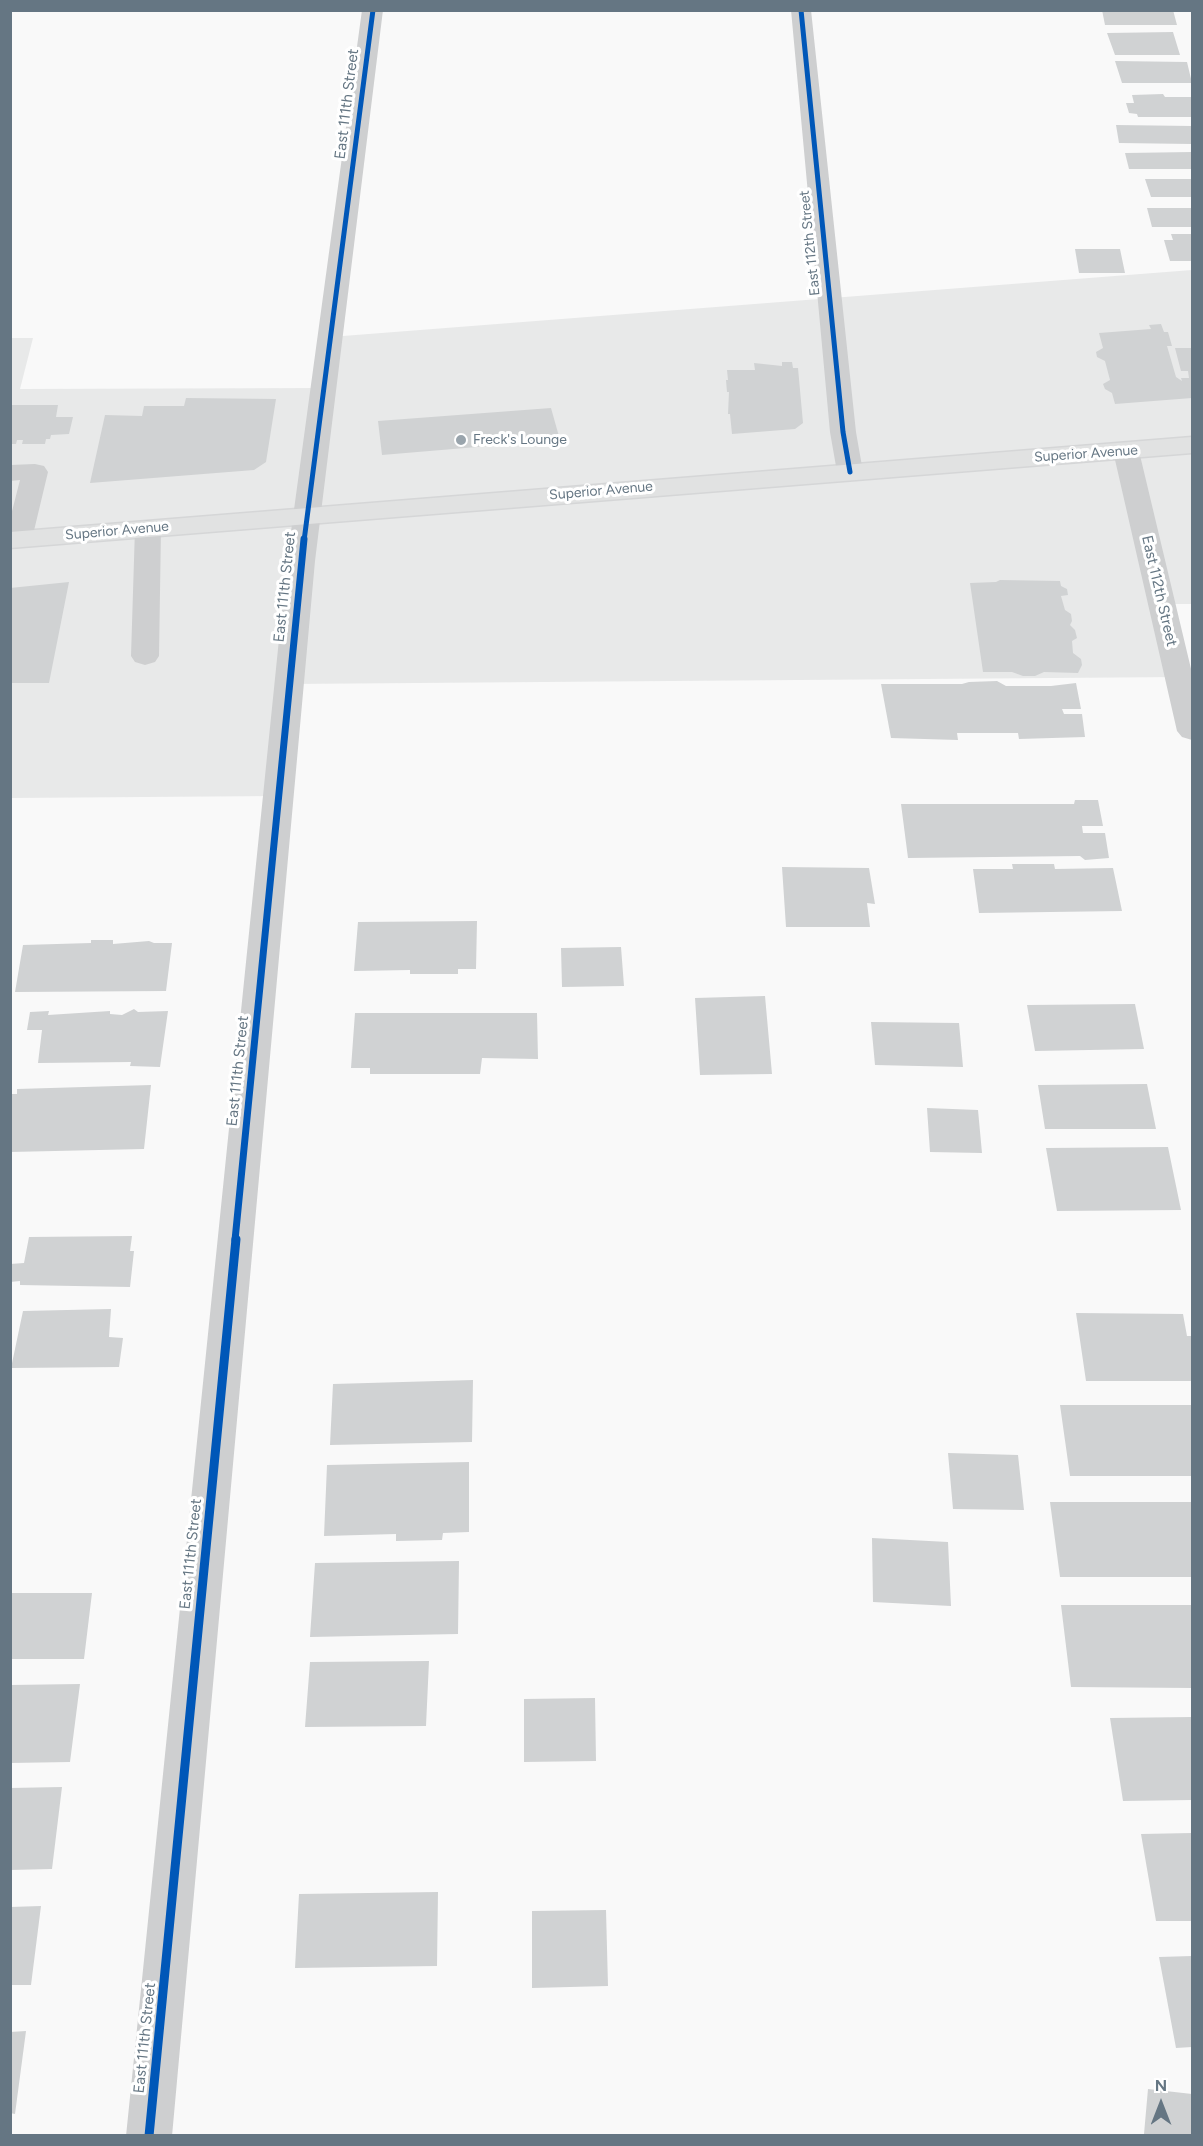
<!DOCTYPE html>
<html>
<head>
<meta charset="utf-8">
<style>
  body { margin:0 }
  #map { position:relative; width:1203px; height:2146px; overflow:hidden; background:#f9f9f9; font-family:Figtree,sans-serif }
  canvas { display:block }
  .frame { position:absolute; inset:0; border:12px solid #657683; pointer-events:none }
  .north { position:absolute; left:1131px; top:2074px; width:60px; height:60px; -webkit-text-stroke:4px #fff; paint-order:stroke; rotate:0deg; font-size:16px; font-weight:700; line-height:24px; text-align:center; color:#657683 }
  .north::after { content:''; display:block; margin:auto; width:21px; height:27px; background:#657683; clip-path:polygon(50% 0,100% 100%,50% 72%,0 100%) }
</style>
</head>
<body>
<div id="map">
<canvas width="1203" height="2146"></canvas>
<div class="frame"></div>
<div class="north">N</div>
</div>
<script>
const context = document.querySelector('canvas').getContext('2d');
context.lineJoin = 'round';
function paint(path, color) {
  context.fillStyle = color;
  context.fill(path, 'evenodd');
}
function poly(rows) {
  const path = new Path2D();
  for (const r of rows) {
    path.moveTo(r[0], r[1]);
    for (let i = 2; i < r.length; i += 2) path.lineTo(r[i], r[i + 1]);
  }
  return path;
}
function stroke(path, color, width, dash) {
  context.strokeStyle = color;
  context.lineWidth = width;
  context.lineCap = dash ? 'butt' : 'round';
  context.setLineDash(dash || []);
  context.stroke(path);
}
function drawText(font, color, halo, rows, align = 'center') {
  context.font = font + ' Figtree,sans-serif';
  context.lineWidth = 6;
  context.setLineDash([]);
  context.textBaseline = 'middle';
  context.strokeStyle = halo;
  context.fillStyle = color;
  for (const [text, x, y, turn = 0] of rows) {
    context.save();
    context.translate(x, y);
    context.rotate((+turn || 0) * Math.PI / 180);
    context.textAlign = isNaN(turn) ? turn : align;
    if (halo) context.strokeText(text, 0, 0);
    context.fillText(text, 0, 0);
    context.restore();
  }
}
const built = poly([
  [1192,270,1192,604,1163,604,1180,677,289,684,278,796,11,798,10,338,33,338,20,389,323,388,330,337]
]);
const building = poly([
  [1102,10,1173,10,1177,25,1105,25],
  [1173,32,1180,55,1115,55,1107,33],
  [1115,61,1187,62,1192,83,1122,83],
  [1163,94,1165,97,1192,97,1192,117,1138,117,1137,114,1129,113,1126,103,1134,103,1132,95],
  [1116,125,1192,126,1192,144,1119,143],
  [1192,152,1192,169,1129,169,1125,153],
  [1145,179,1192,179,1192,197,1151,197],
  [1147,208,1192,208,1192,227,1152,227],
  [1171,234,1192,234,1192,261,1170,261,1164,240,1173,240],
  [1075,249,1120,249,1125,273,1079,273],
  [1161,324,1164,332,1168,332,1172,346,1167,346,1176,377,1182,381,1181,378,1189,378,1188,371,1181,371,1175,348,1192,348,1192,398,1115,404,1112,393,1105,389,1103,384,1110,380,1105,361,1097,357,1096,352,1103,348,1099,333,1151,329,1149,325],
  [782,362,792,362,793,368,798,368,803,423,795,429,732,434,730,414,728,414,729,392,727,392,726,380,728,380,727,370,755,370,754,363,782,366],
  [186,398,276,399,266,462,254,470,90,483,105,415,142,416,144,406,184,406],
  [10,405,58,405,56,417,73,417,69,434,51,435,50,439,46,439,45,444,22,444,23,440,17,440,16,444,10,444],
  [551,408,560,440,382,455,378,421],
  [1000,580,1060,581,1061,586,1067,589,1068,595,1061,596,1065,610,1071,614,1072,621,1070,625,1075,630,1077,638,1072,641,1073,653,1081,659,1082,665,1078,673,1044,672,1035,676,1023,676,1012,672,983,672,970,583,996,582],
  [69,582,49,683,10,683,10,588],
  [997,681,1006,686,1051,686,1076,683,1081,709,1062,709,1064,714,1082,714,1085,737,1019,739,1018,733,957,733,958,740,891,738,881,684,962,684,969,682],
  [1075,800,1098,800,1103,826,1082,826,1083,833,1105,833,1109,858,1085,860,1080,856,908,858,901,804,1074,804],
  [1012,864,1054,864,1055,869,1113,868,1122,911,979,913,973,869,1013,869],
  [782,867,869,868,875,904,867,903,870,927,786,927],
  [477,921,476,969,458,969,458,974,410,974,410,970,354,971,358,922],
  [91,940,113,940,113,944,149,941,154,943,172,943,166,991,15,992,23,945,91,943],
  [621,947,624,986,562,987,561,948],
  [765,996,772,1074,700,1075,695,998],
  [1135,1004,1144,1049,1035,1051,1027,1005],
  [134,1009,138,1012,168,1011,160,1067,130,1066,131,1062,38,1063,42,1030,27,1030,30,1012,49,1011,48,1015,110,1011,110,1014,122,1015],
  [355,1013,537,1013,538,1059,482,1058,480,1074,370,1074,370,1068,351,1068],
  [871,1022,959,1023,963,1067,875,1065],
  [1147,1084,1156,1129,1045,1129,1038,1085],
  [151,1085,144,1149,10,1152,10,1094,17,1094,17,1089],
  [927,1108,978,1110,982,1153,930,1152],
  [1168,1147,1181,1210,1057,1211,1046,1148],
  [132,1236,130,1251,134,1251,130,1287,20,1285,20,1281,10,1282,10,1264,24,1263,29,1237],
  [111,1309,109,1337,123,1338,119,1367,11,1368,23,1311],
  [1076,1313,1183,1314,1187,1336,1192,1336,1192,1381,1086,1381],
  [473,1380,472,1442,330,1445,333,1384],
  [1060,1405,1192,1405,1192,1476,1070,1476],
  [948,1453,1018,1455,1024,1510,953,1509],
  [469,1462,469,1532,443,1533,442,1540,396,1541,396,1534,324,1536,327,1465],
  [1050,1502,1192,1502,1192,1577,1060,1577],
  [872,1538,948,1542,951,1606,873,1602],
  [459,1561,458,1634,310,1637,315,1563],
  [10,1593,92,1593,84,1659,10,1659],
  [1061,1605,1192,1605,1192,1688,1071,1687],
  [429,1661,426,1726,305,1727,310,1662],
  [80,1684,70,1762,10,1763,10,1685],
  [595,1698,596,1761,524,1762,524,1699],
  [1192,1717,1192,1800,1123,1801,1110,1718],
  [62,1787,52,1869,10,1870,10,1788],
  [1192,1833,1192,1921,1156,1921,1141,1834],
  [438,1892,437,1966,295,1968,299,1894],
  [41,1906,31,1985,10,1985,10,1907],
  [606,1910,608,1986,532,1988,532,1911],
  [1192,1956,1192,2047,1176,2048,1159,1957],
  [26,2031,15,2114,10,2113,10,2032],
  [1148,2089,1192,2094,1192,2136,1144,2134]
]);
const lane = poly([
  [35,464,44,466,48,472,32,539,29,545,19,547,10,545,10,519,20,480,10,481,10,465,35,464],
  [148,520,157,522,161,528,159,656,155,662,145,665,135,662,131,656,135,528,139,522,148,520]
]);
const street = poly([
  [362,10,383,10,315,561,172,2136,126,2136,287,561,362,10],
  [791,10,811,10,856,432,863,472,859,478,850,480,841,478,837,472,830,432,791,10],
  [1126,443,1135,446,1139,451,1192,673,1192,740,1182,737,1177,731,1113,451,1117,446,1126,443]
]);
const primary = poly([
  [1192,437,1192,453,10,548,10,532,1192,437]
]);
const cyclewayFar2 = poly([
  [801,10,843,432,850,472],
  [304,541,373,10]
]);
const cyclewayFar1 = poly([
  [235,1240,304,539]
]);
const cycleway = poly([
  [149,2136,236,1239]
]);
const markers = [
  [461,440,6,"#99a4ac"]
];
const farStreetnames = [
  ["East 112th Street",810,243,-96],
  ["Superior Avenue",1086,454,-4],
  ["Superior Avenue",601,491,-5],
  ["Superior Avenue",117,531,-5]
];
const farPoinames = [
  ["Freck's Lounge",473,440]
];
const streetNames = [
  ["East 111th Street",347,104,-83],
  ["East 111th Street",285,587,-84],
  ["East 112th Street",1159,591,77],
  ["East 111th Street",238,1071,-84],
  ["East 111th Street",191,1554,-84],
  ["East 111th Street",145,2038,-84]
];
paint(built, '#e8e9e9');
paint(building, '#d0d2d3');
stroke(primary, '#d5d6d7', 3);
paint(lane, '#cecfd0');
paint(street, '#cecfd0');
paint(primary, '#e1e2e2');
stroke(cyclewayFar2, '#0057b8', 5);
stroke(cyclewayFar1, '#0057b8', 7);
stroke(cycleway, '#0057b8', 9);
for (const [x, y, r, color] of markers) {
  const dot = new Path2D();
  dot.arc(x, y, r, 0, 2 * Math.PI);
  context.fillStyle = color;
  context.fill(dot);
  stroke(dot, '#fff', 2);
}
drawText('14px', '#657683', '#fff', farStreetnames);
drawText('14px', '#657683', '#fff', farPoinames, 'left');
drawText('15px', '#657683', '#fff', streetNames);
</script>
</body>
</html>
